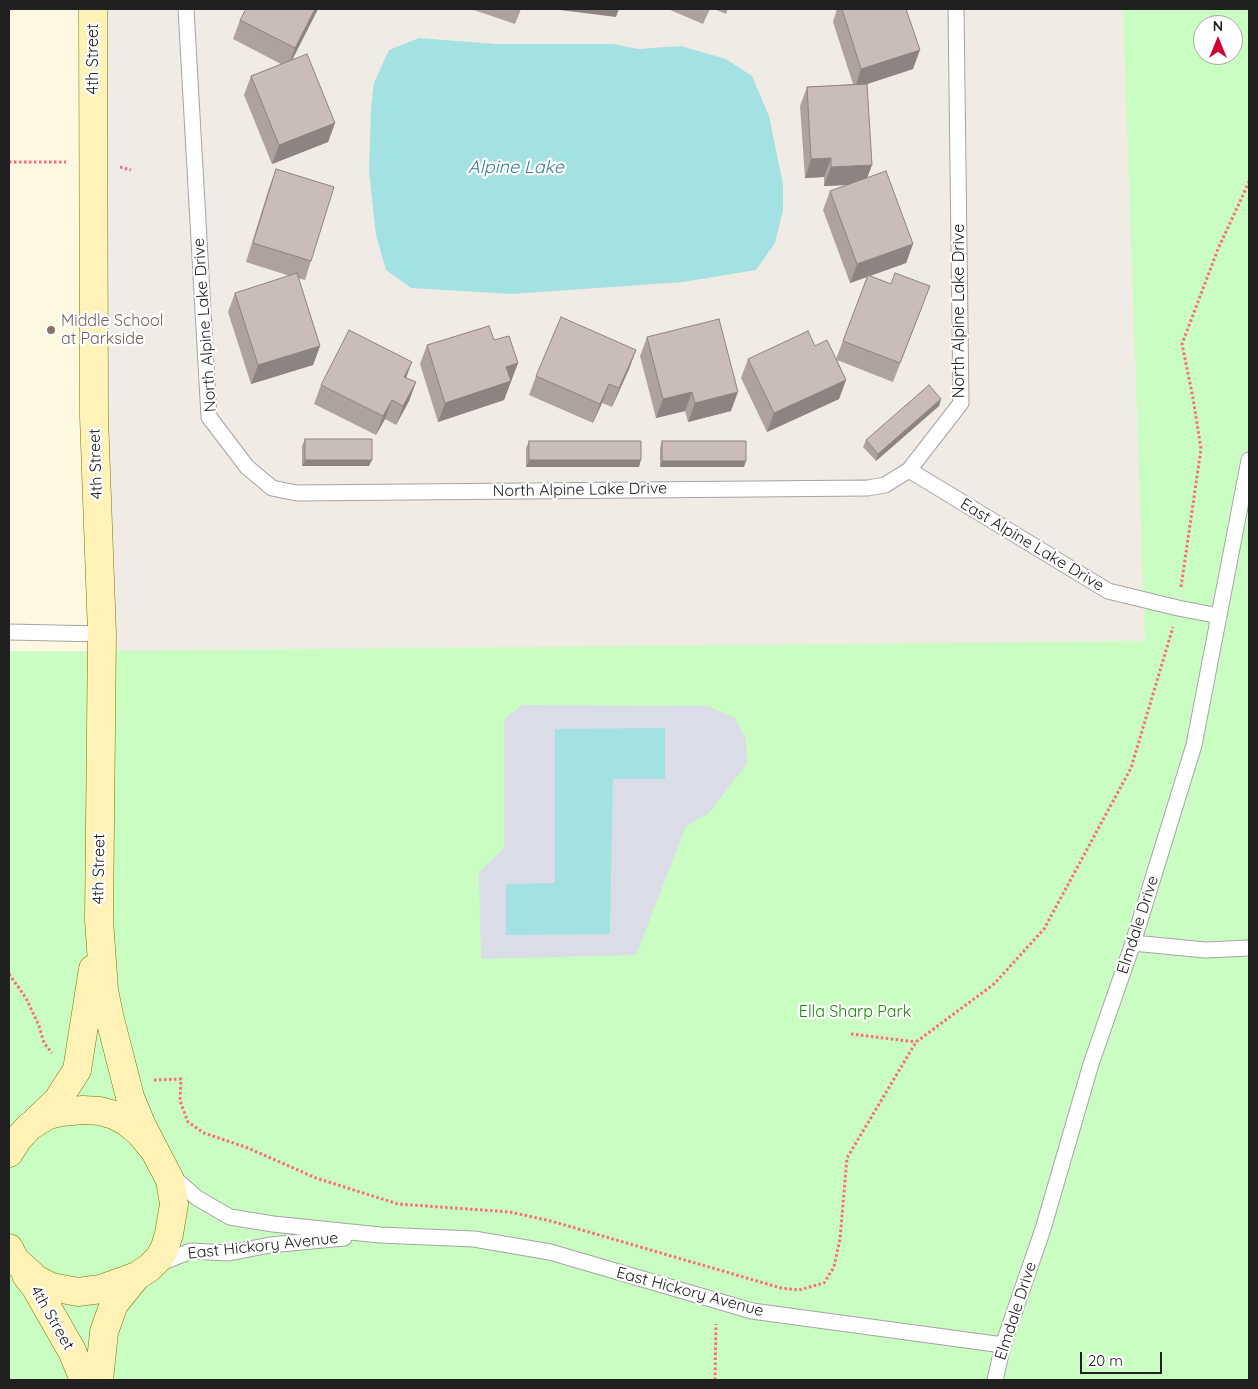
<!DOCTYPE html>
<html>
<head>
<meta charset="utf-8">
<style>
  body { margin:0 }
  #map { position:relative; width:1258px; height:1389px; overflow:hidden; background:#f1ebe6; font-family:Quicksand,sans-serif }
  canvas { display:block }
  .frame { position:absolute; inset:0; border:10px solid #202020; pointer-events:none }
  .north { position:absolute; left:1193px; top:15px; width:50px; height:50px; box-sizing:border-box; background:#fff; border:1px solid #a6a6a6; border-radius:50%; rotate:0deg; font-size:14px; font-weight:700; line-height:20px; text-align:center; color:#202020 }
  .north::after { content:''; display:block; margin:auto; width:18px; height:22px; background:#d0002e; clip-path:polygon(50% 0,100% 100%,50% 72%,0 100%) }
  .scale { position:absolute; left:1080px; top:1352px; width:82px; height:22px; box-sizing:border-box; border:2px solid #202020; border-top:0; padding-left:6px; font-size:15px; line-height:18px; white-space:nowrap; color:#202020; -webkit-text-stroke:4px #fff; paint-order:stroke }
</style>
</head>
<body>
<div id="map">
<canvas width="1258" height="1389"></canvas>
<div class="frame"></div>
<div class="north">N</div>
<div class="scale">20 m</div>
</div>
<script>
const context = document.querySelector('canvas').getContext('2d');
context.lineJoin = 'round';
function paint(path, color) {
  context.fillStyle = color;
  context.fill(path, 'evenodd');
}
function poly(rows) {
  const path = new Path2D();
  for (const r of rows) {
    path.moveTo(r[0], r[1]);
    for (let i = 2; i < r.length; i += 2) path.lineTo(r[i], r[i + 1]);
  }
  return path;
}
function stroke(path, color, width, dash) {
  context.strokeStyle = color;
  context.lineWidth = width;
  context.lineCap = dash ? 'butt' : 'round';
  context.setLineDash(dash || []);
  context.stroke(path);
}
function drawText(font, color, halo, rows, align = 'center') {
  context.font = font + ' Quicksand,sans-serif';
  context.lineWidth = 4.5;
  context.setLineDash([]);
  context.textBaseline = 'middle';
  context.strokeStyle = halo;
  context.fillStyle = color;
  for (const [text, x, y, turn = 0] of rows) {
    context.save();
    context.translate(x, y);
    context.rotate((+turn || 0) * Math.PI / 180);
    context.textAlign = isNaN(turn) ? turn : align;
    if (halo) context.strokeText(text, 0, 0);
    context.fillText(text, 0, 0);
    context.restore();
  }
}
const education = poly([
  [9,9,84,9,100,651,9,651]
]);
const park = poly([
  [1123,9,1249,9,1249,1380,9,1380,9,651,100,651,1145,641],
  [1203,25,1233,25,1233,55,1203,55]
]);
const plaza = poly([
  [522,705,708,706,735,718,746,739,747,764,708,814,686,826,636,955,481,959,479,872,504,848,504,720],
  [555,729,613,779,610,934,506,934,506,884,555,884]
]);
const water = poly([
  [419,38,496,44,613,44,638,49,681,46,726,59,752,76,769,116,783,184,783,210,775,243,756,270,683,282,512,294,411,288,386,270,376,235,369,171,371,108,374,83,389,50],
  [665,728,665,779,613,779,610,934,506,935,506,884,555,883,555,729]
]);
const path = poly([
  [9,162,66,162],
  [120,167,131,170],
  [1181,587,1201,449,1193,398,1182,344,1218,249,1249,182],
  [9,974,26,998,39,1026,44,1043,52,1053],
  [851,1034,916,1042],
  [154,1080,181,1079,180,1101,188,1122,204,1133,248,1148,316,1178,398,1204,510,1212,551,1221,781,1288,799,1290,824,1283,834,1267,840,1239,847,1158,916,1042,994,984,1044,929,1131,768,1173,627],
  [715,1380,716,1324]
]);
const lane = poly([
  [186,9,209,417,247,467,272,488,296,493,868,488,885,485,909,470,961,403,956,9],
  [909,470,1108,591,1178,608,1219,616],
  [9,632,102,634],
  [1133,943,1205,950,1249,948],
  [171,1175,197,1198,230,1217,273,1224,380,1235,474,1239,550,1252,752,1311,1003,1345],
  [158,1264,191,1251,229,1253,270,1245,344,1238],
  [995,1380,1003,1345,1043,1229,1091,1064,1133,943,1194,745,1249,460]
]);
const secondary = poly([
  [93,9,94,417,102,634,99,920,104,990,109,1015,130,1097,142,1126,155,1151],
  [37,1120,57,1101,77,1070,93,969],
  [9,1153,18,1139,30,1126,48,1115,61,1112,83,1110,100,1111,114,1115,127,1122,140,1133,155,1151,170,1180,174,1204,169,1234,165,1247,160,1257,149,1268,137,1276,101,1289,78,1292,51,1287,36,1279,15,1260,9,1248],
  [26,1275,36,1288,72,1351,84,1380],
  [99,1380,104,1332,114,1304,136,1277]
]);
const wall = poly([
  [318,9,292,60,335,123,328,142,272,164,244,95,251,76,281,64,233,39,240,20],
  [471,9,521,9,515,24],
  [668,9,710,9,703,24],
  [714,9,728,9,726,14],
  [837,9,906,9,913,69,867,84,867,178,913,244,906,263,870,276,923,305,893,382,837,360,846,380,839,399,767,432,741,378,748,359,815,346,836,359,867,277,850,283,823,210,830,191,848,185,824,186,824,177,805,178,800,106,807,87,853,84,833,22],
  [276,169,311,261,305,280,298,278,320,346,313,365,251,384,228,312,235,293,290,276,246,262,269,188],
  [647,337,731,411,688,422,685,411,656,418,640,356],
  [494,340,518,363,504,400,438,422,420,364,427,345],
  [636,350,629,369,612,407,602,403,593,423,529,395,536,376],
  [406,378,416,382,409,401,396,425,385,419,376,435,314,404,321,385],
  [941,399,939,406,876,461,863,447,866,440],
  [305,439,369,466,302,466,302,446],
  [529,441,639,467,526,467,526,448],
  [662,441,744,467,660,467,660,448]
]);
const shadedWall = poly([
  [315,9,318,9,288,68,295,48],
  [552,9,619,9,616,17],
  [920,50,913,69,855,88,861,69],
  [335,123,328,142,272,164,279,145],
  [831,158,824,177,805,178,811,159],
  [872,165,865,184,824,186,831,167],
  [913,244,906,263,850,283,857,264],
  [320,346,313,365,251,384,258,365],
  [636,350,629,369,612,407,619,388],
  [412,362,405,381,404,377],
  [518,363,504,400,438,422,445,403,506,367],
  [846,380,839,399,767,432,774,413],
  [416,382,409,401,396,425,403,406],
  [609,384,602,403,593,423,600,404],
  [692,392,685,411,656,418,663,399],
  [738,392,731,411,688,422,695,403],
  [941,399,939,406,876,461,878,454],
  [392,400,385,419,376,435,383,416],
  [305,460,372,460,369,466,302,466],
  [529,460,641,460,639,467,526,467],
  [662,461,746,461,744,467,660,467]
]);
const building = poly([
  [246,9,315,9,295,48,240,20,246,9],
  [842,9,906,9,920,50,861,69,842,9],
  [307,54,335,123,279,145,251,76,307,54],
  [867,84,872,165,831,167,831,158,811,159,807,87,867,84],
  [276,169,334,187,311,261,253,243,276,169],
  [886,171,913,244,857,264,830,191,886,171],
  [297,273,320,346,258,365,235,293,297,273],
  [895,273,930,286,900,363,843,341,868,275,891,284,895,273],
  [561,317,636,350,619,388,609,384,600,404,536,376,561,317],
  [719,319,738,392,695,403,692,392,663,399,647,337,719,319],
  [489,326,494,340,509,336,518,363,506,367,511,381,445,403,427,345,489,326],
  [349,330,412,362,404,377,416,382,403,406,392,400,383,416,321,385,349,330],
  [808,331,815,346,827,340,846,380,774,413,748,359,808,331],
  [929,385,941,399,878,454,866,440,929,385],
  [305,439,372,439,372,460,305,460,305,439],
  [529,441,641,441,641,460,529,460,529,441],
  [662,441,746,441,746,461,662,461,662,441]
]);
const markers = [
  [51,330,5,"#8d6e63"]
];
const streetNames = [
  ["4th Street",93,59,-90],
  ["North Alpine Lake Drive",959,311,-90],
  ["North Alpine Lake Drive",205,325,-94],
  ["4th Street",96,464,-92],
  ["North Alpine Lake Drive",580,490,-1],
  ["East Alpine Lake Drive",1032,545,31],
  ["4th Street",99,869,-89],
  ["Elmdale Drive",1138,925,-72],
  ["East Hickory Avenue",263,1246,-6],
  ["East Hickory Avenue",690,1292,15],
  ["Elmdale Drive",1016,1311,-72],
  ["4th Street",52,1318,60]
];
const educationNames = [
  ["Middle School",61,321],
  ["at Parkside",61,339]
];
const parkNames = [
  ["Ella Sharp Park",855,1012]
];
const waterNames = [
  ["Alpine Lake",516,168]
];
paint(education, '#fff8e1');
paint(park, '#c9fdc1');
paint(plaza, '#dadde7');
paint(water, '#a3e1e2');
stroke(lane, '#a4a4a4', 17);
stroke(secondary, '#7e7000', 29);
stroke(path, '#ff697b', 3, [2.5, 2.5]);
stroke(lane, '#fff', 15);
stroke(secondary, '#fef2b7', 28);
paint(wall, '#aea29f');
paint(shadedWall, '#8d8482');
paint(building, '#cabcb9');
stroke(building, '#8d8482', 1);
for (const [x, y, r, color] of markers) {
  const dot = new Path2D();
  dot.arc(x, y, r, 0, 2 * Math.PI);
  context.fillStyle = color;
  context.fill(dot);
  stroke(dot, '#fff', 2);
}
drawText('16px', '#202020', '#fff', streetNames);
drawText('16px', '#785e54', '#fff', educationNames, 'left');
drawText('16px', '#168903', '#fff', parkNames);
drawText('italic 18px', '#3a7c97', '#fff', waterNames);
</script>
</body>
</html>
